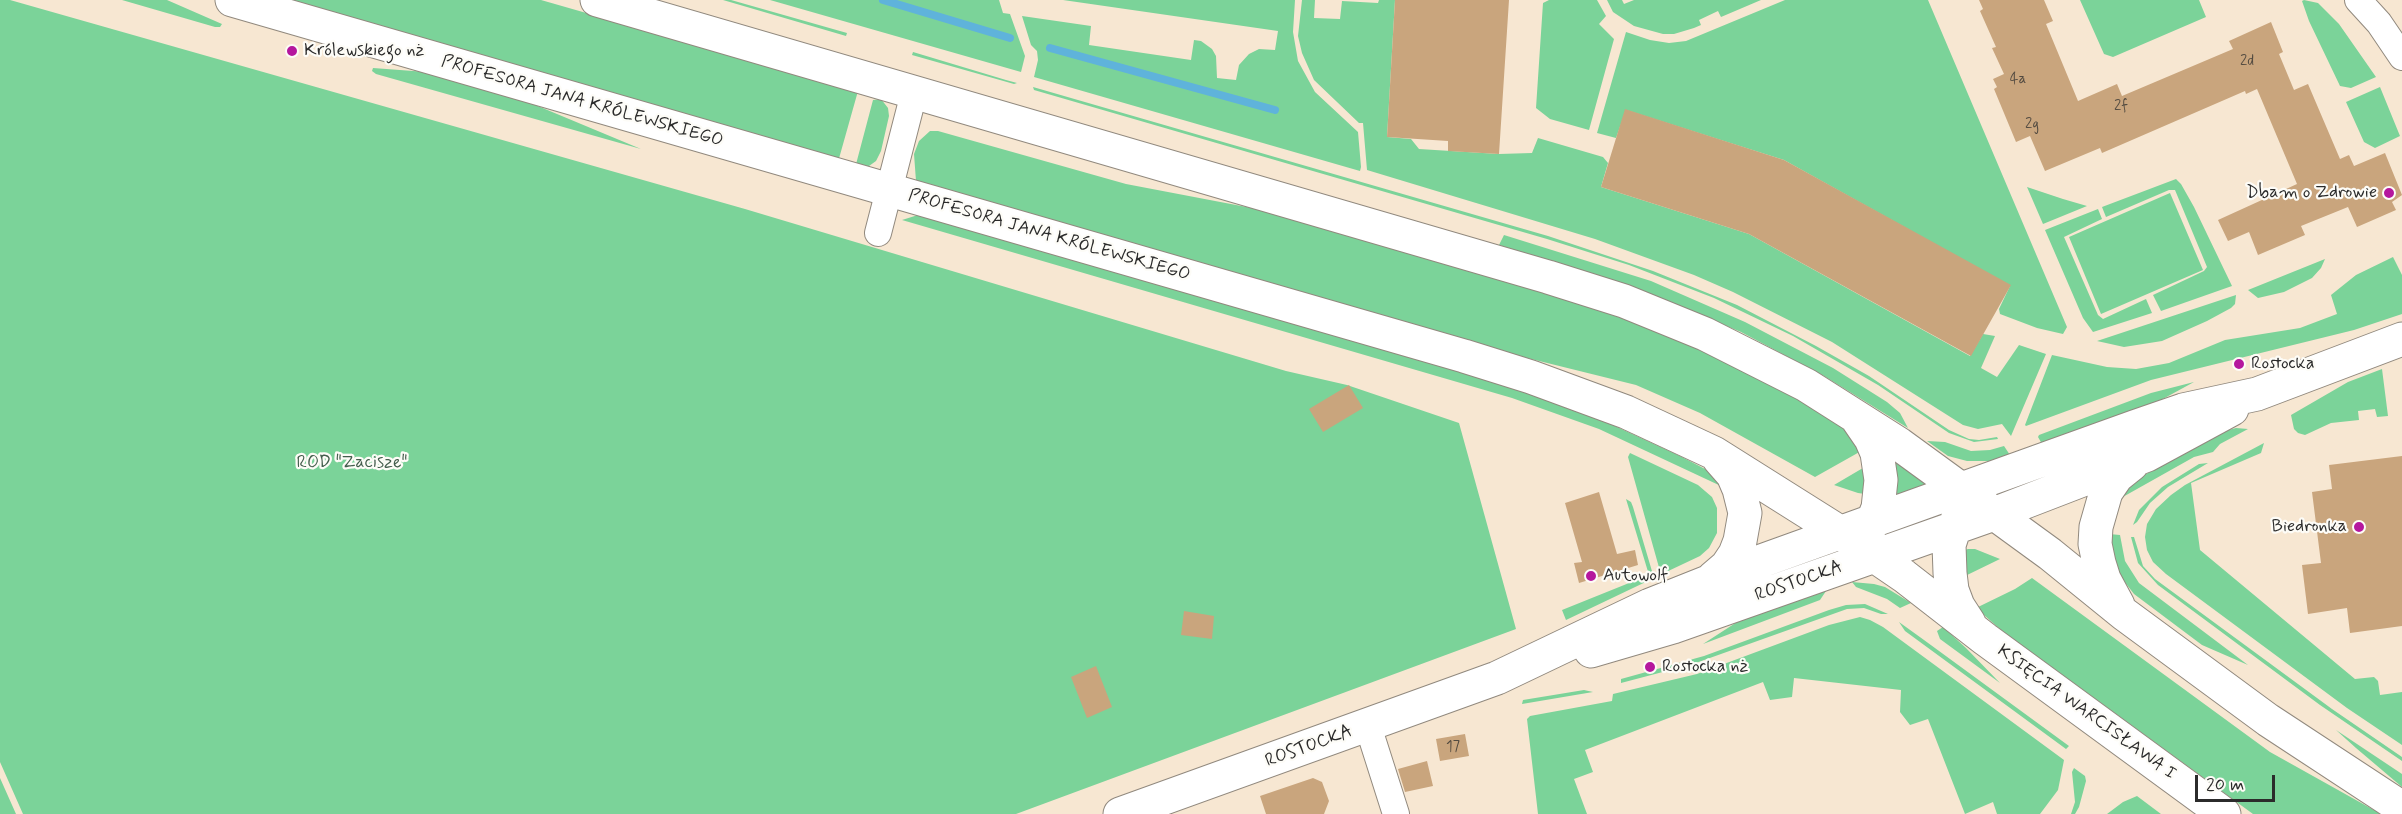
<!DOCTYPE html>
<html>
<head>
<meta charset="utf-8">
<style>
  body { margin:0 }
  #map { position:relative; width:2402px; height:814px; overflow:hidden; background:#f7e7d2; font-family:Mynerve,sans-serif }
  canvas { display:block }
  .scale { position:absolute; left:2195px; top:775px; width:80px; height:27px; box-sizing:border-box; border:3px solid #2b2b2b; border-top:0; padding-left:8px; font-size:18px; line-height:21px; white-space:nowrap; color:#2b2b2b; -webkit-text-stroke:4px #fdfcf7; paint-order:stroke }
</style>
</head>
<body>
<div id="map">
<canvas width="2402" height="814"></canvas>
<div class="scale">20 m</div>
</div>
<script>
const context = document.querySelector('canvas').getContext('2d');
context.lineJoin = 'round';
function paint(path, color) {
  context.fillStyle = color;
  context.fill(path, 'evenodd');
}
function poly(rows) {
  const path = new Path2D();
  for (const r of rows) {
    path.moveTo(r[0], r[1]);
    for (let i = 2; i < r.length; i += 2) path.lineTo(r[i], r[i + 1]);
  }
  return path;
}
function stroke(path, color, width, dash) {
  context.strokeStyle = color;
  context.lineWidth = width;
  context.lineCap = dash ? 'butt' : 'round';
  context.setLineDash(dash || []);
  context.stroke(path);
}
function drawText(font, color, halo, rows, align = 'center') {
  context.font = font + ' Mynerve,sans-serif';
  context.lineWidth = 4.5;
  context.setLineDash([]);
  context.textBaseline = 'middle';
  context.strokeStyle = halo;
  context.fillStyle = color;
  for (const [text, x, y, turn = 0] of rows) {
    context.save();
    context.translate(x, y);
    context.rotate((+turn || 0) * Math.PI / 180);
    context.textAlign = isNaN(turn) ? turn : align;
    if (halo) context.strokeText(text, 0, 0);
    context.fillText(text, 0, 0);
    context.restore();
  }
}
const green = poly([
  [0,0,10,0,745,209,1286,371,1347,385,1459,423,1516,629,1016,814,23,814,0,762],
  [122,0,167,0,222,24,220,27,215,27],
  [277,0,541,0,858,91,838,162],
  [723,0,731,0,847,33,846,36],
  [770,0,999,0,1003,13,1010,14,1025,56,1021,72],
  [1063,0,1295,0,1293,32,1298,61,1315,92,1358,132,1361,167,1360,171,1034,77,1038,60,1037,51,1031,45,1022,16,1091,26,1089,45,1191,60,1194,40,1201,41,1212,49,1216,56,1217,78,1236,80,1239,65,1249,54,1259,49,1275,50,1278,31],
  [1302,0,1315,0,1314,18,1340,19,1342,1,1378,3,1379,0,1395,0,1387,137,1411,139,1419,149,1499,154,1532,153,1538,138,1603,157,1608,163,1601,187,1749,234,1970,356,1983,334,1995,336,1981,368,1997,377,2019,345,2046,354,2011,436,2002,424,1978,429,1963,425,1832,342,1733,292,1694,275,1595,239,1367,170,1363,123,1359,123,1314,80,1302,53,1298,36],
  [1549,0,1597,0,1606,16,1599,24,1614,39,1589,130,1550,119,1536,108,1543,3],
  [1607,0,1622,0,1624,4,1634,0,1761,0,1721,17,1718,11,1699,20,1701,25,1694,28,1674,34,1663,34,1634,26,1613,12],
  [1785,0,1928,0,2067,327,2063,334,2037,328,2000,314,1999,309,2010,286,1784,160,1626,110,1616,138,1597,133,1626,32,1650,40,1669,43,1686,41],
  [2080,0,2199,0,2206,17,2113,57,2104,54],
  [2304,0,2318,3,2339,24,2376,77,2351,88,2340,86,2309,21,2302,1],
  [913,52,1006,80,1017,83,1014,84,912,55],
  [373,68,440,73,521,99,641,149,376,74,372,71],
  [1033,87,1548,236,1653,271,1737,305,1816,346,1869,376,1949,430,1969,439,1979,440,1997,437,1998,439,1974,442,1949,433,1878,385,1793,336,1714,298,1629,265,1547,239,1034,90],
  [2380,87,2400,136,2375,148,2364,142,2346,102],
  [881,99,888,108,889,116,881,151,876,161,869,166,855,168,873,100],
  [930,131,938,131,1126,184,1257,209,1503,280,1631,321,1709,353,1786,392,1842,424,1863,450,1815,477,1700,413,1636,385,1515,355,916,181,914,154,919,141],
  [2176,179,2181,184,2194,207,2232,286,2161,311,2153,295,2204,271,2207,267,2175,190,2169,190,2106,217,2102,207],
  [2027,187,2063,199,2087,206,2043,224],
  [2170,193,2203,270,2101,314,2069,237],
  [2098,209,2102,219,2064,237,2098,315,2103,319,2146,299,2152,313,2093,332,2083,318,2045,230],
  [918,215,928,216,1300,323,1533,394,1604,421,1680,456,1705,469,1723,487,1599,429,1512,398,902,220],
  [1504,235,1651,281,1745,322,1833,368,1887,402,1900,413,1908,428,1824,376,1741,332,1628,285,1499,245],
  [2393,257,2402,275,2402,314,2354,330,2151,380,2026,426,2025,425,2052,355,2107,367,2136,369,2169,363,2225,340,2300,328,2337,314,2331,295,2356,275],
  [2325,259,2321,268,2312,278,2284,292,2258,298,2248,290],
  [2236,295,2235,304,2231,308,2207,321,2162,341,2124,347,2097,341],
  [2382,369,2388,416,2377,417,2375,409,2358,411,2359,420,2331,423,2305,435,2298,433,2294,429,2291,415,2348,382],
  [2194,382,2161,400,2042,444,2038,437,2039,435,2151,393],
  [2236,428,2248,429,2220,444,2213,452,2194,457,2121,498,2137,479,2225,431],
  [1927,441,1945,442,1971,451,1990,450,2004,446,2010,455,1994,461,1967,461,1948,456],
  [2264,443,2261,453,2191,483,2200,550,2355,679,2374,677,2378,681,2380,695,2402,692,2402,745,2347,708,2166,574,2153,562,2147,550,2145,537,2147,524,2156,509,2171,495,2185,485],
  [1630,453,1698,485,1712,497,1717,508,1717,533,1709,548,1700,556,1664,573,1660,571,1628,457],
  [1892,460,1927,484,1894,497],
  [2208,463,2168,487,2150,503,2137,522,2133,525,2139,510,2162,487,2199,464],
  [1868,465,1865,494,1858,493,1834,485],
  [1626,499,1631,502,1633,507,1654,578,1566,620,1562,610,1649,575],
  [2109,534,2120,535,2125,561,2139,583,2248,665,2202,645,2134,594,2117,572],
  [2131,537,2134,537,2143,566,2155,579,2332,709,2402,757,2402,761,2320,705,2158,585,2138,563],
  [1968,549,1975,549,2000,559,1963,577,1965,550],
  [2032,578,2270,752,2381,814,2253,814,2001,630,1976,608,2015,589],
  [1852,582,1874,584,1885,587,1911,603,1900,608,1887,599,1856,587],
  [1828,588,1820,600,1703,644,1737,622],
  [1865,604,1888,614,1881,614,1864,608,1847,609,1693,664,1621,683,1621,679,1704,656,1829,610,1846,605],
  [1860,617,1870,620,1883,627,2064,760,2058,790,2040,814,1997,814,1993,802,1965,814,1928,719,1910,725,1900,712,1901,690,1794,678,1792,697,1770,700,1763,682,1585,750,1593,772,1574,779,1587,814,1538,814,1527,719,1530,716,1612,701,1613,694,1697,674,1829,625],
  [1899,622,1924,640,2069,746,2066,749,1905,631],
  [1943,627,1966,648,2000,683,1940,639,1937,631],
  [1584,690,1593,692,1522,704,1523,700],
  [2336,730,2402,774,2402,787,2356,748],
  [2074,768,2085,776,2086,781,2079,807,2075,814,2071,814,2075,802,2072,772],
  [0,778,16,814,0,814],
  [2137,796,2161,814,2107,814,2123,802]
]);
const stream = poly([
  [883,0,1010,38],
  [1050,48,1275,110]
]);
const building = poly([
  [1395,0,1509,0,1499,154,1448,151,1448,141,1387,137],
  [1979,0,2044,0,2053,21,2046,24,2078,101,2117,84,2122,96,2233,49,2229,41,2271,22,2283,52,2279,54,2294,90,2308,84,2340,159,2349,155,2354,166,2385,153,2402,195,2392,202,2396,210,2357,227,2348,207,2301,226,2305,235,2258,255,2249,232,2228,241,2218,220,2297,184,2257,89,2246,94,2245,91,2102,153,2100,148,2045,171,2030,136,2016,142,1994,89,1997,87,1993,79,2004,74,1992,48,1996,47,1980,11,1983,9],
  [1625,109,1784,160,2011,285,1971,356,1749,234,1601,187],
  [1349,385,1363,408,1323,432,1309,409],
  [2402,456,2402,626,2350,633,2347,608,2308,614,2302,565,2321,563,2312,492,2332,489,2329,465],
  [1599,492,1617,554,1635,550,1638,565,1579,583,1574,563,1582,562,1565,503],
  [1184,611,1214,616,1212,639,1181,635],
  [1096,666,1112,707,1087,718,1071,677],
  [1465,734,1469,756,1440,761,1436,739],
  [1427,761,1433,786,1405,792,1398,769],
  [1313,778,1322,782,1329,801,1324,814,1266,814,1260,796]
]);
const minor = poly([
  [2358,0,2379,23,2402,57],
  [878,233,914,93],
  [1368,726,1396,814]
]);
const tertiary = poly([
  [232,0,1464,356,1531,377,1626,412,1714,453,1841,533,1904,576,1985,639,2224,814],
  [597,0,1548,277,1624,301,1705,334,1806,385,1899,444,2050,554,2124,614,2268,720,2402,808],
  [1858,420,1871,439,1877,453,1881,480,1878,508,1866,537],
  [1960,511,1949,545,1950,573,1952,590,1958,606,1969,623],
  [1713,578,1727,566,1735,554,1740,541,1745,513,1739,489,1733,475,1719,459],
  [2118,605,2104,579,2099,563,2095,544,2096,527,2106,492,2117,476,2132,464],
  [1591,651,1673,627,1994,514,2147,455,2232,409],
  [1120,814,1497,678,1650,605,1753,564,2134,427,2183,410,2257,394,2402,339]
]);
const markers = [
  [292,51,6,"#b5179e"],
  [2389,193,6,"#b5179e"],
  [2239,364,6,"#b5179e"],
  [2359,527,6,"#b5179e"],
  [1591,576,6,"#b5179e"],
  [1650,667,6,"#b5179e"]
];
const numberNames = [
  ["2d",2247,62],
  ["4a",2018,80],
  ["2f",2121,107],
  ["2g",2032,125],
  ["17",1453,748]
];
const poiNames = [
  ["Królewskiego nż",304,51],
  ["Dbam o Zdrowie",2377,193,"right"],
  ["Rostocka",2251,364],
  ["Biedronka",2347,527,"right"],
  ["Autowolf",1603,576],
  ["Rostocka nż",1662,667]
];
const streetNames = [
  ["PROFESORA JANA KRÓLEWSKIEGO",582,102,16],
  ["PROFESORA JANA KRÓLEWSKIEGO",1049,236,16],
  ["ROSTOCKA",1799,582,-19],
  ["KSIĘCIA WARCISŁAWA I",2086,713,36],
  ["ROSTOCKA",1309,747,-20]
];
const parkNames = [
  ["ROD \"Zacisze\"",352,463]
];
paint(green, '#7bd399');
stroke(stream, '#5fb3db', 8);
paint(building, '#c9a57d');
stroke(minor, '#91897e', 28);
stroke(tertiary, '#91897e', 35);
stroke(minor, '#fff', 26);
stroke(tertiary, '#fff', 33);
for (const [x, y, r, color] of markers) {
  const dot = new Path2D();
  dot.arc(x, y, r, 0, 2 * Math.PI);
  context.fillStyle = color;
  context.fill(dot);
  stroke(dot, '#fdfcf7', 2);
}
drawText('15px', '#524a40', null, numberNames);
drawText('18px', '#2b2b2b', '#fdfcf7', poiNames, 'left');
drawText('18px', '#2b2b2b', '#fdfcf7', streetNames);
drawText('18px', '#435d4c', '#fdfcf7', parkNames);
</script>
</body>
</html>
